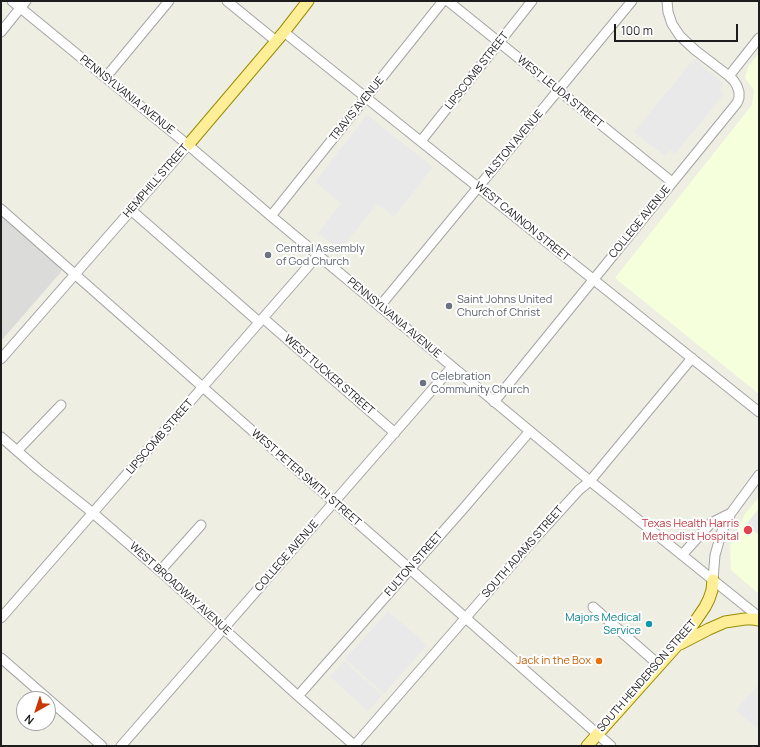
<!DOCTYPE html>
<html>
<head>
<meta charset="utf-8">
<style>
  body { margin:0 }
  #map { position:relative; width:760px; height:747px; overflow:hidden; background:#efeee3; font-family:Manrope,sans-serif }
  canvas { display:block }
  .frame { position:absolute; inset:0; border:2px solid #1d1d1d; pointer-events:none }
  .north { position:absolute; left:16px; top:691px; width:40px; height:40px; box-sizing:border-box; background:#fff; border:1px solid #a5a5a5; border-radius:50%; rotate:219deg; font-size:11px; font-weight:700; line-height:16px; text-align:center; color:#1d1d1d }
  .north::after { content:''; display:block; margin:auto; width:14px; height:18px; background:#cb3700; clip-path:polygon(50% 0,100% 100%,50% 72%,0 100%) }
  .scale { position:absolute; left:614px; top:24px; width:124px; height:18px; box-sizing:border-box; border:2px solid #1d1d1d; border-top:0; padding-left:5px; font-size:12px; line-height:14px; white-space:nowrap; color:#1d1d1d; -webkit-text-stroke:3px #fff; paint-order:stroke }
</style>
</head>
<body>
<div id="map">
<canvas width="760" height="747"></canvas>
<div class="frame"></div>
<div class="north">N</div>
<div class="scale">100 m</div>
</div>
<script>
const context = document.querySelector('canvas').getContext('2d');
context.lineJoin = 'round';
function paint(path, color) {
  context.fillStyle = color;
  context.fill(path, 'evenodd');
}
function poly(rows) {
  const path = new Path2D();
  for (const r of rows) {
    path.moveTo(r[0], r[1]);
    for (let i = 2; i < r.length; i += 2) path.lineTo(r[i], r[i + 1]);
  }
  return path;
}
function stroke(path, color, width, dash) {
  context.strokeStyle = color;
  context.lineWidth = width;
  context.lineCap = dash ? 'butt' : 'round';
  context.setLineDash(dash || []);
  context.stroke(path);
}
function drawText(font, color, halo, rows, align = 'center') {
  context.font = font + ' Manrope,sans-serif';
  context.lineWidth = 4;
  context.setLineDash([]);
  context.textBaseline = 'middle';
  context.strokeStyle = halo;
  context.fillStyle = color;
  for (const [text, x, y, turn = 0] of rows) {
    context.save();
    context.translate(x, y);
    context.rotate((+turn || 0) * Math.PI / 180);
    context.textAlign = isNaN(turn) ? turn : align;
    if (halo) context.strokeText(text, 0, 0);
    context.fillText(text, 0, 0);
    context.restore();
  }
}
const residential = poly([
  [1,214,61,266,61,272,1,341]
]);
const education = poly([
  [759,53,759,394,615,278,752,105,754,90,745,78,748,67],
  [759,497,759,594,731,570,730,546,745,514]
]);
const parking = poly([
  [694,59,724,84,719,89,724,94,675,154,670,150,665,156,634,132],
  [367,115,433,167,394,217,377,204,340,250,318,233,341,203,315,182],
  [759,508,759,535,746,525],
  [388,611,427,645,384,694,345,659],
  [344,661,382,695,368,711,330,677],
  [759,684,759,730,736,710]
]);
const minor = poly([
  [12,1,188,145,271,216,590,481,759,617],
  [227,1,276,41],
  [448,1,672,182],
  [667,1,668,12,672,24,680,36,695,50,729,76],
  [1,32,26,1],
  [284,32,759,412],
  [106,77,169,1],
  [421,141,532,1],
  [1,209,274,450,334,502,611,746],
  [131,210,259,322],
  [271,216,443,1],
  [380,306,632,1],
  [263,318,395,433],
  [1,359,188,145],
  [494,402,737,103,739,98,739,92,737,86,734,81,729,76,759,38],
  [1,437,39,470,93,513,160,571,298,696,355,746],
  [17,451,61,405],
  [682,555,711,523,731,513],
  [160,571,201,525],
  [713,580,715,555,722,531,731,513,759,475],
  [593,607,659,665],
  [1,618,318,255],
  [1,658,102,746],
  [298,696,463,509,530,431],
  [121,746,452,367],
  [354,746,529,545,579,490,590,481,692,358]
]);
const major = poly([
  [188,145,284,32,308,1],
  [680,644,709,629,725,622,745,619,753,619,759,620],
  [587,746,681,641,692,626,705,607,709,599,712,590,713,580]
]);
const markers = [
  [268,255,4,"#6b7280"],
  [449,306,4,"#6b7280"],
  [423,383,4,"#6b7280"],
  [748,530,5,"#e0444e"],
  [649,624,4,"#0f9aa8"],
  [599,661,4,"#e8710a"]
];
const streetNames = [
  ["LIPSCOMB STREET",477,71,-52],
  ["WEST LEUDA STREET",560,92,39],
  ["PENNSYLVANIA AVENUE",127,95,39],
  ["TRAVIS AVENUE",357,109,-51],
  ["ALSTON AVENUE",514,144,-50],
  ["HEMPHILL STREET",156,181,-49],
  ["WEST CANNON STREET",522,222,39],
  ["COLLEGE AVENUE",640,222,-51],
  ["PENNSYLVANIA AVENUE",394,318,40],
  ["WEST TUCKER STREET",329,375,41],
  ["LIPSCOMB STREET",160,437,-49],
  ["WEST PETER SMITH STREET",306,478,41],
  ["SOUTH ADAMS STREET",523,552,-49],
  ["COLLEGE AVENUE",287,556,-49],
  ["FULTON STREET",414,564,-49],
  ["WEST BROADWAY AVENUE",180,589,42],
  ["SOUTH HENDERSON STREET",647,676,-49]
];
const worshipNames = [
  ["Central Assembly",276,249],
  ["of God Church",276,262],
  ["Saint Johns United",457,300],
  ["Church of Christ",457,313],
  ["Celebration",431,377],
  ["Community Church",431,390]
];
const healthNames = [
  ["Texas Health Harris",739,524],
  ["Methodist Hospital",739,537]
];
const cultureNames = [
  ["Majors Medical",641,618],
  ["Service",641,631]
];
const foodNames = [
  ["Jack in the Box",591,661]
];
paint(residential, '#dbdbda');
paint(education, '#f5ffdc');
paint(parking, '#e9e9e9');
stroke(minor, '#a4a4a4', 11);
stroke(major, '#978d00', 13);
stroke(minor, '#fff', 9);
stroke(major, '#ffee98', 11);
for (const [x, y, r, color] of markers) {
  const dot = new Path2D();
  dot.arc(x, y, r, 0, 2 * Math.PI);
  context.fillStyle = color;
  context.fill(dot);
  stroke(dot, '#fff', 1.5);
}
drawText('11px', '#1d1d1d', '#fff', streetNames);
drawText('11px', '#5b616d', '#fff', worshipNames, 'left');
drawText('11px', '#be3a42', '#fff', healthNames, 'right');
drawText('11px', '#0d838f', '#fff', cultureNames, 'right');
drawText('11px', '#c56008', '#fff', foodNames, 'right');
</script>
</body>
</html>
